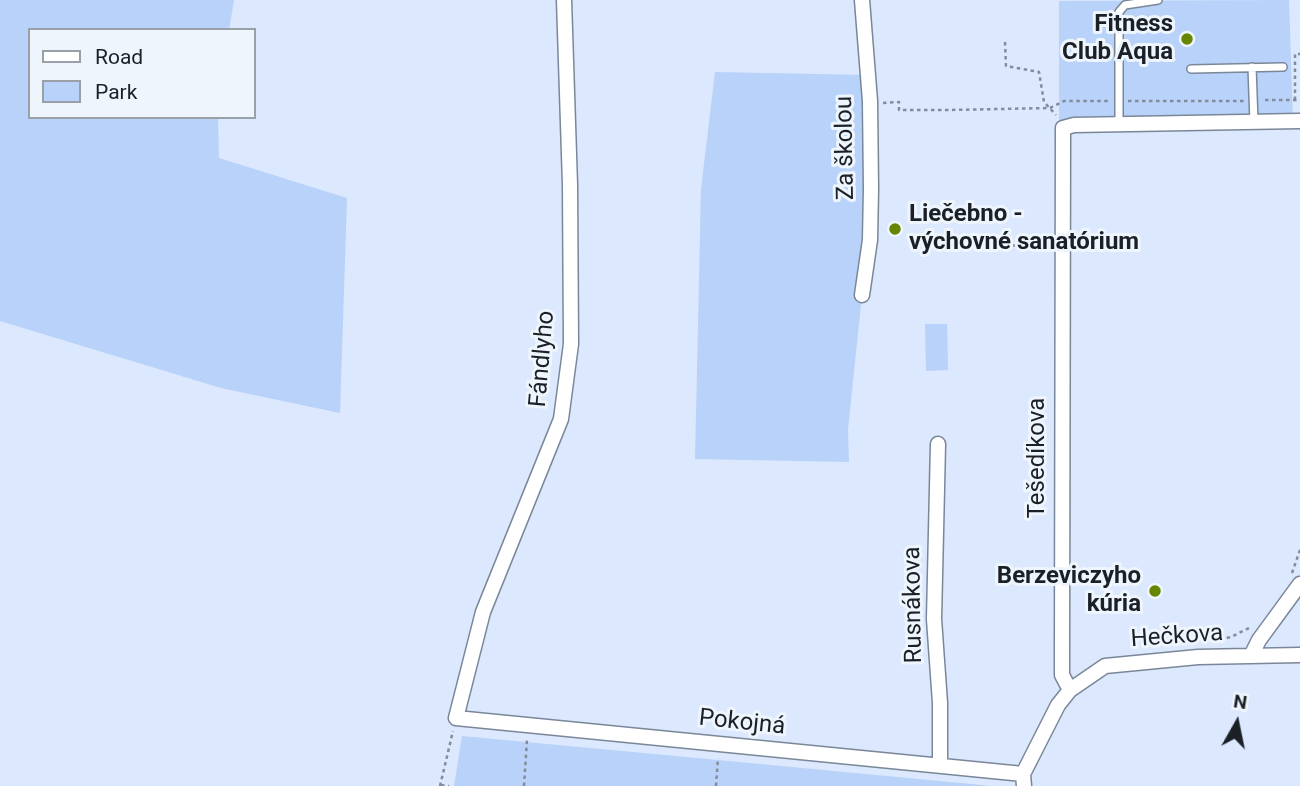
<!DOCTYPE html>
<html>
<head>
<meta charset="utf-8">
<style>
  body { margin:0 }
  #map { position:relative; width:1300px; height:786px; overflow:hidden; background:#dbe8fd; font-family:Roboto,sans-serif }
  canvas { display:block }
  .legend { position:absolute; left:28px; top:28px; width:228px; height:91px; box-sizing:border-box; background:#eff5fd; border:2px solid #9aa0a7; margin:0; padding:9px 12px; list-style:none; font-size:21px; color:#1b2027 }
  .legend li { display:flex; align-items:center; gap:14px; height:35px }
  .legend b { width:35px; border:2px solid #9aa0a7 }
  .north { position:absolute; left:1202px; top:688px; width:70px; height:70px; -webkit-text-stroke:5px #eff5fd; paint-order:stroke; rotate:9deg; font-size:19px; font-weight:700; line-height:28px; text-align:center; color:#1b2027 }
  .north::after { content:''; display:block; margin:auto; width:24px; height:32px; background:#1b2027; clip-path:polygon(50% 0,100% 100%,50% 72%,0 100%) }
</style>
</head>
<body>
<div id="map">
<canvas width="1300" height="786"></canvas>
<ul class="legend">
<li><b style="height:9px;background:#fff"></b>Road</li>
<li><b style="height:19px;background:#b8d2f9"></b>Park</li>
</ul>
<div class="north">N</div>
</div>
<script>
const context = document.querySelector('canvas').getContext('2d');
context.lineJoin = 'round';
function paint(path, color) {
  context.fillStyle = color;
  context.fill(path, 'evenodd');
}
function poly(rows) {
  const path = new Path2D();
  for (const r of rows) {
    path.moveTo(r[0], r[1]);
    for (let i = 2; i < r.length; i += 2) path.lineTo(r[i], r[i + 1]);
  }
  return path;
}
function stroke(path, color, width, dash) {
  context.strokeStyle = color;
  context.lineWidth = width;
  context.lineCap = dash ? 'butt' : 'round';
  context.setLineDash(dash || []);
  context.stroke(path);
}
function drawText(font, color, halo, rows, align = 'center') {
  context.font = font + ' Roboto,sans-serif';
  context.lineWidth = 6;
  context.setLineDash([]);
  context.textBaseline = 'middle';
  context.strokeStyle = halo;
  context.fillStyle = color;
  for (const [text, x, y, turn = 0] of rows) {
    context.save();
    context.translate(x, y);
    context.rotate((+turn || 0) * Math.PI / 180);
    context.textAlign = isNaN(turn) ? turn : align;
    if (halo) context.strokeText(text, 0, 0);
    context.fillText(text, 0, 0);
    context.restore();
  }
}
const green = poly([
  [0,0,234,0,229,30,30,30,30,117,218,117,219,158,347,198,340,413,221,388,0,321],
  [1289,0,1293,122,1063,128,1059,121,1059,1],
  [715,72,867,75,870,103,862,295,848,429,849,462,695,459,701,189],
  [925,324,947,324,948,370,926,371],
  [462,736,718,760,992,786,454,786]
]);
const path = poly([
  [1005,42,1006,66,1039,72,1044,102,1056,115],
  [1265,100,1300,100],
  [1295,100,1295,54,1300,54],
  [1128,101,1244,101],
  [883,103,899,102,899,110,949,110,1050,108,1064,101,1108,101],
  [971,246,1048,245],
  [1292,573,1300,550],
  [1213,641,1231,637,1249,628],
  [441,785,449,786],
  [440,786,453,731],
  [524,786,527,740],
  [716,786,718,758]
]);
const lane = poly([
  [1252,67,1254,122],
  [1191,69,1283,67],
  [1119,124,1119,12,1125,5,1158,0]
]);
const street = poly([
  [564,0,570,185,571,344,561,419,483,612,456,718,1023,774],
  [862,295,870,240,871,189,870,101,862,0],
  [938,444,934,619,940,703,940,765],
  [1251,656,1259,640,1300,584],
  [1070,690,1105,666,1198,657,1300,655],
  [1024,786,1023,774,1058,705,1070,690,1062,675,1062,650,1063,128,1074,125,1300,121]
]);
const markers = [
  [1187,39,7,"#668600"],
  [895,229,7,"#668600"],
  [1155,591,7,"#668600"]
];
const poiNames = [
  ["Fitness",1173,25],
  ["Club Aqua",1173,53],
  ["Liečebno -",909,215,"left"],
  ["výchovné sanatórium",909,243,"left"],
  ["Berzeviczyho",1141,577],
  ["kúria",1141,605]
];
const streetNames = [
  ["Za školou",846,148,-91],
  ["Fándlyho",543,359,-85],
  ["Tešedíkova",1038,458,-90],
  ["Rusnákova",914,605,-91],
  ["Hečkova",1177,637,-4],
  ["Pokojná",742,723,6]
];
paint(green, '#b8d2f9');
stroke(lane, '#7a8799', 10);
stroke(street, '#7a8799', 17);
stroke(path, '#838c9b', 2.5, [3.5, 3.5]);
stroke(lane, '#fff', 7);
stroke(street, '#fff', 14);
for (const [x, y, r, color] of markers) {
  const dot = new Path2D();
  dot.arc(x, y, r, 0, 2 * Math.PI);
  context.fillStyle = color;
  context.fill(dot);
  stroke(dot, '#eff5fd', 2.5);
}
drawText('bold 24px', '#1b2027', '#eff5fd', poiNames, 'right');
drawText('24px', '#1b2027', '#eff5fd', streetNames);
</script>
</body>
</html>
